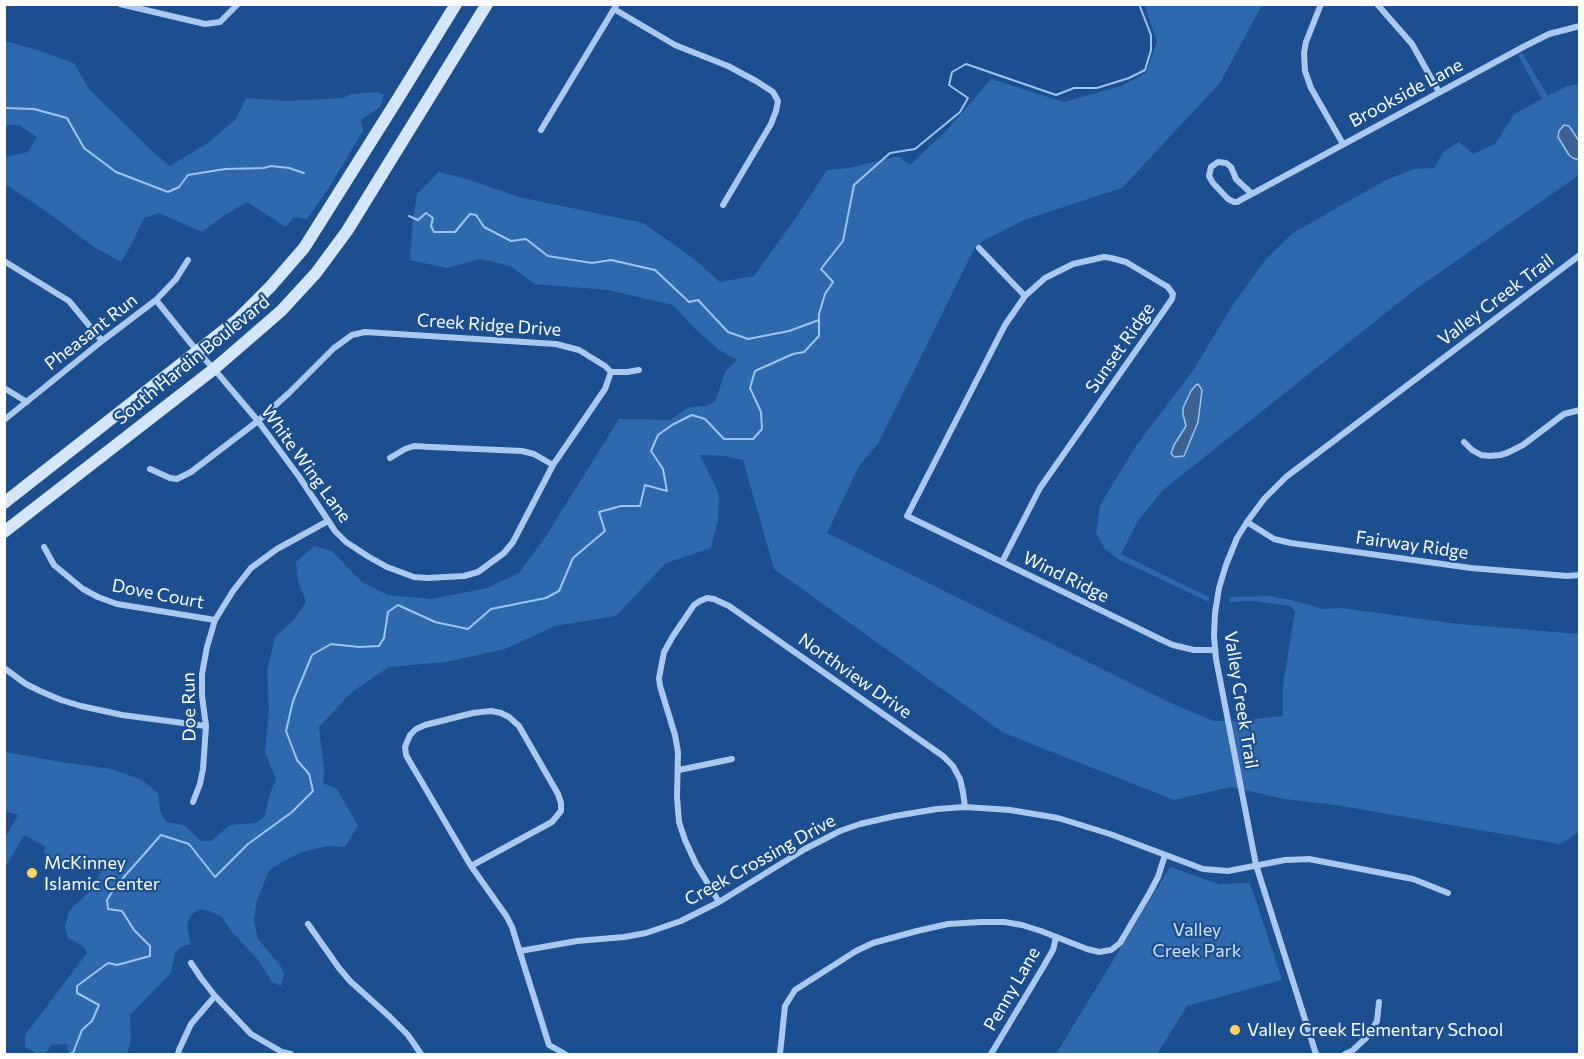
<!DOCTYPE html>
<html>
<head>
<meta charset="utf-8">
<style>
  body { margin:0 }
  #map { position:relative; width:1584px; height:1059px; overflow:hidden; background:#1b4f8f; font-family:Commissioner,sans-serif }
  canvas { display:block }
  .frame { position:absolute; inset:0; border:6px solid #fff; pointer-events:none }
</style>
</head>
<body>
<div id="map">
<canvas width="1584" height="1059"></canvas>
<div class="frame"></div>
</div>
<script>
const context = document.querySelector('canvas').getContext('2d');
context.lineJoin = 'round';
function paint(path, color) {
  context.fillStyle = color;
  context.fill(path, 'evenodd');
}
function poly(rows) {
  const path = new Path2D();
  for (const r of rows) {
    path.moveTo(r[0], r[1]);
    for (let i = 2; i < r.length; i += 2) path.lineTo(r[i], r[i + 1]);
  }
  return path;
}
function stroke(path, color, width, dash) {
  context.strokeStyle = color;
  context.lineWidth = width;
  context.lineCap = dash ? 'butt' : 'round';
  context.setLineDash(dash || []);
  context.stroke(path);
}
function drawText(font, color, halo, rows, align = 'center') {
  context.font = font + ' Commissioner,sans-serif';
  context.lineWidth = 4.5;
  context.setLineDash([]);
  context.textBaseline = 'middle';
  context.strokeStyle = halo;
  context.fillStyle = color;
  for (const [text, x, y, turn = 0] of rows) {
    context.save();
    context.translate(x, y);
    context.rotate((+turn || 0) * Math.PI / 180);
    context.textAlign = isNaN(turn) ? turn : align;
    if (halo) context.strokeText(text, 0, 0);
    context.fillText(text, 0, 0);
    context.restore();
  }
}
const green = poly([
  [1145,5,1262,5,1220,83,1122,188,1024,220,983,241,974,249,878,444,859,466,827,533,1173,704,1214,721,1236,721,1283,716,1283,685,1295,612,1291,606,1253,601,1229,602,1230,597,1269,596,1296,601,1323,609,1341,608,1459,624,1579,634,1579,832,1560,844,1336,805,1285,799,1231,787,1174,800,1004,733,774,569,743,460,725,456,700,455,719,494,718,520,711,548,666,563,616,616,555,626,505,649,446,662,389,667,352,692,319,727,324,770,323,783,337,789,358,826,345,847,328,846,302,852,284,861,269,870,256,904,254,921,258,939,280,965,284,974,281,986,272,982,258,960,232,932,222,917,209,911,199,909,190,916,187,924,190,944,181,947,175,953,171,973,130,1015,131,1041,127,1054,69,1054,67,1044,52,1045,45,1054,38,1054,25,1047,25,1035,87,953,83,946,68,938,65,927,69,911,91,890,104,867,100,872,67,861,64,866,43,852,46,847,24,835,5,868,5,838,18,815,5,811,5,752,61,762,111,769,142,780,158,793,160,810,166,822,184,825,201,841,211,841,230,825,256,823,265,816,269,796,276,779,265,752,269,710,267,671,275,637,294,620,306,602,298,581,296,562,314,546,332,551,362,582,388,595,432,599,487,588,519,573,546,536,619,419,670,420,689,407,705,406,715,402,725,372,737,360,719,350,693,327,673,305,608,290,535,284,510,266,481,259,447,268,410,260,413,219,417,194,439,172,467,179,519,197,643,223,693,258,720,282,754,276,797,216,827,170,849,168,898,156,910,165,947,130,991,79,1064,102,1121,86,1146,73,1157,41,1148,16],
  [5,41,37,50,74,63,89,89,153,152,170,166,208,143,236,119,246,98,286,101,343,98,351,94,377,92,384,95,380,107,361,120,363,131,330,186,307,219,294,217,286,227,247,202,225,215,202,232,159,213,144,218,131,245,121,262,94,247,43,209,5,184,5,157,28,152,37,137,19,125,5,125],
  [1522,53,1548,96,1567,86,1579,84,1579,175,1412,292,1163,490,1138,521,1121,554,1209,597,1209,602,1118,559,1104,548,1096,533,1100,505,1136,446,1194,369,1232,306,1266,259,1293,233,1384,181,1414,169,1434,168,1444,151,1459,142,1473,154,1495,144,1514,114,1542,99,1518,55],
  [1170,867,1219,884,1250,883,1282,980,1187,1006,1157,1054,1056,1054]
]);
const water = poly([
  [1564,125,1569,126,1579,141,1579,160,1573,158,1569,155,1558,137,1559,131,1564,125],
  [1198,384,1202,390,1198,422,1184,456,1175,457,1171,454,1174,445,1186,426,1183,414,1183,408,1191,391,1196,385,1198,384]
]);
const stream = poly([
  [4,108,34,109,67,118,84,148,116,172,168,192,179,187,188,175,225,169,264,168,271,166,289,168,304,173],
  [409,216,418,220,426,213,433,218,431,226,434,232,455,232,470,214,476,215,484,227,511,241,526,239,548,256,592,263,611,260,655,270,689,302,698,300,728,332,748,339,789,331,819,320],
  [69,1054,73,1053,82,1030,92,1021,99,1005,77,993,77,986,108,963,117,965,150,956,150,946,134,930,122,911,108,909,107,900,115,887,161,835,189,844,215,877,248,844,292,812,313,791,309,774,297,760,286,731,293,701,312,655,331,644,359,647,379,646,384,638,388,612,398,605,435,622,468,629,491,609,546,598,559,591,573,558,605,531,599,512,621,506,640,506,645,485,667,491,663,469,651,451,658,435,672,425,692,415,705,419,724,439,753,439,762,429,761,412,750,388,755,371,793,354,804,352,819,336,819,314,825,294,833,282,821,269,843,241,854,185,890,153,915,149,960,112,968,98,949,85,952,72,966,64,1056,95,1074,88,1097,88,1129,78,1145,70,1151,50,1151,35,1139,4]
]);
const street = poly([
  [120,4,205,24,220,22,238,4],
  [1321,4,1306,42,1304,53,1305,71,1311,88,1343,144],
  [1377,4,1412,44,1439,92],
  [614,9,675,45,728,66,756,81,773,92,778,101,776,111,771,124,723,205],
  [541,130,617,4],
  [1251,193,1236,179,1231,167,1226,163,1218,162,1211,167,1209,176,1213,183,1228,199,1234,202,1237,202,1525,46,1549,34,1580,26],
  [979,248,1025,296],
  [4,261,69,301,102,341],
  [156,300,197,351,214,369,258,421,300,478,335,531,346,542,369,557,387,567,414,577,428,578,464,576,478,572,504,553,513,542,553,465,605,389,611,372],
  [4,388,27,402],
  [4,420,102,341,156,300,176,279,188,260],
  [1464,442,1472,450,1481,455,1490,456,1500,455,1507,453,1523,445,1564,414,1580,410],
  [390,458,405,449,414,446,431,447,522,451,534,454,553,465],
  [150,469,170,478,177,479,191,472,258,421,290,392,334,348,352,335,365,332,556,344,579,350,605,366,611,372,627,372,639,370],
  [1247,522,1274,539,1291,543,1471,568,1567,576,1580,575],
  [44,547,54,565,83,589,98,597,117,604,215,620],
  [1002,562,1040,488,1172,299,1173,294,1168,287,1126,262,1111,258,1104,257,1073,264,1045,278,1025,296,1005,325,907,516,1002,562,1164,641,1173,645,1194,650,1215,650],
  [4,668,26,684,40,691,61,700,81,706,122,715,206,726],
  [491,711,501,713,509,717,519,726,558,794,561,803,561,811,552,822,471,866,410,762,406,755,405,747,410,735,416,729,425,725,473,713,491,711],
  [679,770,732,759],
  [193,802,200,784,203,769,206,726,202,696,202,674,207,647,215,620,233,591,251,568,277,549,328,521],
  [471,866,507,917,512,927,549,1045,565,1054],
  [719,902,696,864,685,840,679,822,677,797,678,752,675,735,660,686,659,678,664,652,673,636,694,605,700,601,707,598,714,599,729,606,943,756,953,766,960,779,963,792,965,807],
  [308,924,339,968,350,981,390,1017,408,1035,421,1054],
  [520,951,577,941,624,937,646,933,681,921,719,902,805,849,840,831,860,824,895,816,937,809,965,807,1010,810,1058,818,1110,834,1203,869,1228,871,1285,860,1309,859,1413,879,1448,893],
  [191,963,201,978,215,996,251,1034,282,1052,291,1054],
  [178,1054,179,1050,191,1024,215,996],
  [780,1054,785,1006,795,990,856,951,873,943,917,931,948,924,981,922,1004,922,1022,925,1041,931,1087,949,1099,952,1111,950,1120,943,1149,894,1158,877,1165,855],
  [991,1054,1042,969,1053,950,1056,937],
  [1316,1054,1256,865,1216,659,1214,636,1215,613,1219,588,1226,565,1237,538,1247,522,1264,499,1286,477,1580,255],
  [1345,1054,1352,1051,1366,1038,1372,1030,1377,1021,1379,1002]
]);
const secondary = poly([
  [4,503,237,320,271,286,304,248,399,97,456,4],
  [4,532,214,369,281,311,316,273,347,231,487,4]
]);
const markers = [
  [32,873,6,"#ffd166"],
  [1235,1030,6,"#ffd166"]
];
const streetNames = [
  ["Brookside Lane",1406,93,-28],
  ["Valley Creek Trail",1496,300,-37],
  ["Creek Ridge Drive",489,325,4],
  ["Pheasant Run",91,332,-38],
  ["Sunset Ridge",1120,348,-55],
  ["South Hardin Boulevard",192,360,-39],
  ["White Wing Lane",306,464,54],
  ["Fairway Ridge",1412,545,8],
  ["Wind Ridge",1066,577,26],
  ["Dove Court",158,594,11],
  ["Northview Drive",855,676,35],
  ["Valley Creek Trail",1241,700,81],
  ["Doe Run",189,707,-91],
  ["Creek Crossing Drive",760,860,-29],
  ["Penny Lane",1012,989,-60]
];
const poiNames = [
  ["McKinney",44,863],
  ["Islamic Center",44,884],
  ["Valley Creek Elementary School",1247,1030]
];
const parkNames = [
  ["Valley",1197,930],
  ["Creek Park",1197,951]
];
paint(green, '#2e69ad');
paint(water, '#3c6290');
stroke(water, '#9cc4f0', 1.5);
stroke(stream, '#9cc4f0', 2);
stroke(street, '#a9c9ee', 6);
stroke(secondary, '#d6e6fa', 12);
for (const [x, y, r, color] of markers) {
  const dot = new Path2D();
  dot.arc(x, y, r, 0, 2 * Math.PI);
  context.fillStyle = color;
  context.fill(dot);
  stroke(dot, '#1b4f8f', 2);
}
drawText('18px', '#fff', '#1b4f8f', streetNames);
drawText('18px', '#fff', '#1b4f8f', poiNames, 'left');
drawText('18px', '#cfe3fa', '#1b4f8f', parkNames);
</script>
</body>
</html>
